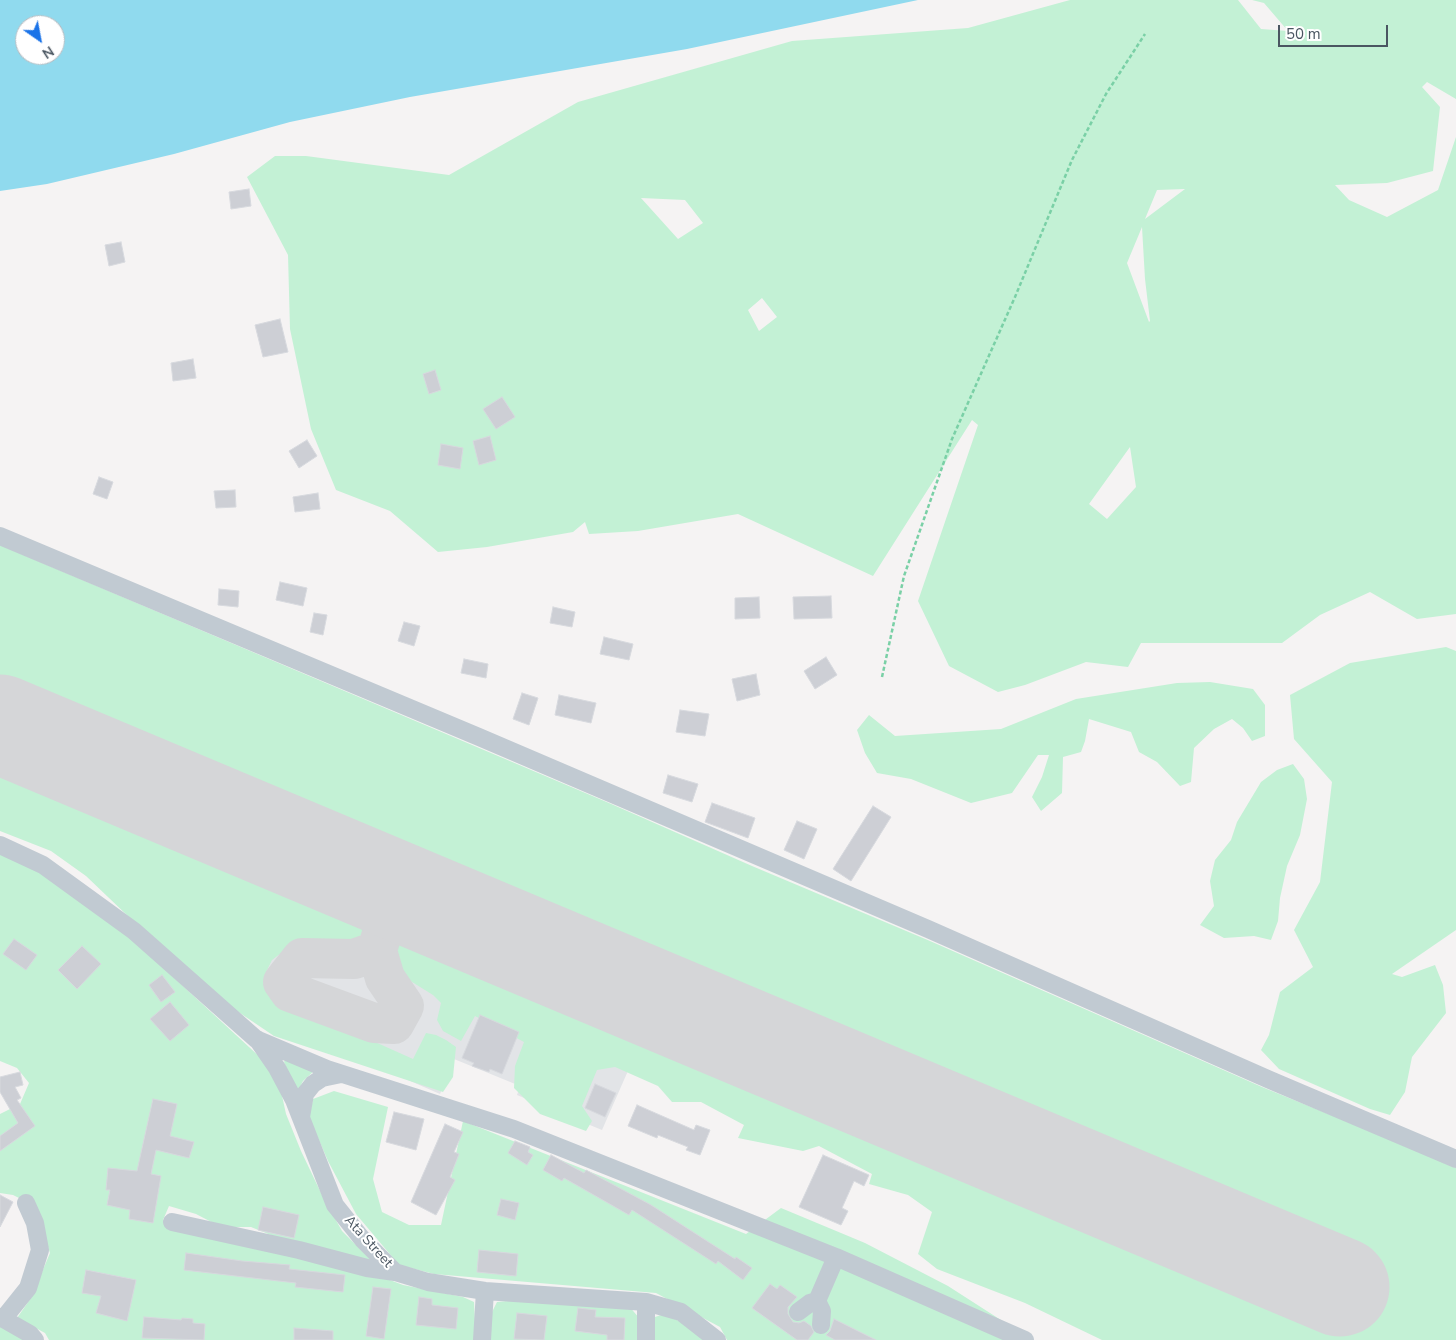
<!DOCTYPE html>
<html>
<head>
<meta charset="utf-8">
<style>
  body { margin:0 }
  #map { position:relative; width:1456px; height:1340px; overflow:hidden; background:#f5f3f3; font-family:"Nunito Sans",sans-serif }
  canvas { display:block }
  .north { position:absolute; left:15px; top:15px; width:50px; height:50px; box-sizing:border-box; background:#fff; border:1px solid #b7bbc0; border-radius:50%; rotate:147deg; font-size:14px; font-weight:700; line-height:20px; text-align:center; color:#4a5661 }
  .north::after { content:''; display:block; margin:auto; width:18px; height:22px; background:#1a73e8; clip-path:polygon(50% 0,100% 100%,50% 72%,0 100%) }
  .scale { position:absolute; left:1278px; top:25px; width:110px; height:22px; box-sizing:border-box; border:2px solid #4a5661; border-top:0; padding-left:6px; font-size:15px; line-height:18px; white-space:nowrap; color:#4a5661; -webkit-text-stroke:4px #fff; paint-order:stroke }
</style>
</head>
<body>
<div id="map">
<canvas width="1456" height="1340"></canvas>
<div class="north">N</div>
<div class="scale">50 m</div>
</div>
<script>
const context = document.querySelector('canvas').getContext('2d');
context.lineJoin = 'round';
function paint(path, color) {
  context.fillStyle = color;
  context.fill(path, 'evenodd');
}
function poly(rows) {
  const path = new Path2D();
  for (const r of rows) {
    path.moveTo(r[0], r[1]);
    for (let i = 2; i < r.length; i += 2) path.lineTo(r[i], r[i + 1]);
  }
  return path;
}
function stroke(path, color, width, dash) {
  context.strokeStyle = color;
  context.lineWidth = width;
  context.lineCap = dash ? 'butt' : 'round';
  context.setLineDash(dash || []);
  context.stroke(path);
}
function drawText(font, color, halo, rows, align = 'center') {
  context.font = font + ' "Nunito Sans",sans-serif';
  context.lineWidth = 4;
  context.setLineDash([]);
  context.textBaseline = 'middle';
  context.strokeStyle = halo;
  context.fillStyle = color;
  for (const [text, x, y, turn = 0] of rows) {
    context.save();
    context.translate(x, y);
    context.rotate((+turn || 0) * Math.PI / 180);
    context.textAlign = isNaN(turn) ? turn : align;
    if (halo) context.strokeText(text, 0, 0);
    context.fillText(text, 0, 0);
    context.restore();
  }
}
const airport = poly([
  [0,649,1399,1243,1456,1340,1297,1340,631,1064,602,1130,517,1095,520,1086,454,1059,440,1094,252,1012,85,858,0,820]
]);
const green = poly([
  [1070,0,1238,0,1261,29,1288,31,1264,3,1252,0,1456,0,1456,99,1427,82,1422,87,1440,107,1433,171,1387,183,1335,185,1349,200,1387,217,1438,190,1456,137,1456,614,1417,619,1370,592,1320,615,1282,643,1141,643,1128,667,1086,662,1025,685,998,692,949,666,918,601,978,425,972,420,873,576,738,514,638,531,589,534,585,522,573,532,487,547,438,552,390,511,336,490,311,429,290,329,288,255,247,177,275,156,306,156,449,175,578,102,792,41,968,28],
  [1185,189,1145,219,1157,190],
  [641,198,685,200,703,223,678,239],
  [1142,227,1145,279,1150,321,1149,322,1127,263],
  [762,298,777,317,759,331,748,310],
  [1130,447,1136,487,1107,519,1089,504],
  [0,545,609,803,752,866,930,941,1262,1087,1331,1115,1456,1168,1456,1340,1102,1340,1025,1303,937,1269,918,1254,932,1212,908,1195,869,1184,872,1174,819,1146,803,1151,738,1138,744,1125,701,1102,672,1102,658,1086,615,1067,597,1070,582,1106,592,1121,586,1131,540,1114,514,1088,515,1066,524,1042,475,1016,461,1041,443,1031,437,1020,441,1003,433,995,396,972,389,958,389,947,396,928,410,920,429,920,473,938,747,1055,860,1101,1227,1260,1253,1272,1278,1299,1338,1322,1365,1260,1300,1231,1267,1237,1188,1206,335,843,260,816,0,702],
  [1446,647,1456,651,1456,930,1392,974,1402,977,1435,965,1443,985,1446,1013,1412,1057,1405,1092,1390,1115,1370,1109,1279,1069,1261,1050,1269,1035,1280,992,1313,967,1294,930,1320,882,1332,782,1294,739,1290,695,1350,663],
  [1210,682,1253,689,1265,705,1265,736,1252,741,1243,728,1232,719,1214,729,1194,748,1191,782,1180,786,1157,762,1139,752,1131,732,1089,719,1085,741,1081,752,1063,757,1062,793,1041,811,1032,797,1042,777,1049,755,1038,755,1012,793,971,803,911,779,877,773,865,753,857,730,869,715,895,736,1001,729,1076,699,1177,683],
  [0,737,140,793,343,883,362,897,368,915,365,929,355,943,337,945,301,943,285,950,272,960,266,972,265,988,274,1003,306,1011,413,1059,426,1033,436,1035,446,1040,456,1047,453,1077,443,1092,274,1036,234,1009,131,919,86,876,51,851,0,831],
  [1293,764,1304,779,1307,799,1300,835,1287,866,1280,898,1278,921,1271,940,1254,936,1224,938,1200,925,1214,906,1210,881,1215,860,1231,840,1237,822,1261,782,1277,770],
  [0,849,33,865,132,939,262,1059,281,1091,286,1114,301,1151,322,1195,342,1231,371,1260,370,1263,288,1242,251,1227,221,1227,196,1214,169,1206,163,1220,180,1231,382,1277,403,1285,463,1297,474,1302,476,1340,49,1340,45,1333,17,1318,31,1298,50,1253,35,1206,13,1195,0,1193,0,1114,20,1104,29,1083,17,1068,0,1061],
  [285,1060,314,1071,303,1081,299,1089,296,1090,284,1062],
  [334,1091,388,1107,373,1179,382,1212,409,1225,441,1225,463,1121,746,1234,781,1208,865,1243,948,1286,1032,1340,727,1340,720,1327,656,1293,434,1274,399,1265,356,1214,328,1161,309,1117,313,1099],
  [530,1299,628,1305,640,1319,639,1340,489,1340,490,1316,497,1302],
  [664,1314,696,1329,705,1340,655,1340,655,1317],
  [0,1323,27,1340,0,1340]
]);
const water = poly([
  [0,0,918,0,687,49,410,97,290,122,174,154,47,184,0,191],
  [25,25,55,25,55,55,25,55]
]);
const taxiway = poly([
  [377,951,354,959,302,958,283,982,290,992,374,1023,394,1024,404,1006,385,978,377,951,394,890]
]);
const runway = poly([
  [0,724,1340,1287]
]);
const building = poly([
  [249,189,251,206,231,209,229,192,249,189],
  [121,242,125,262,109,266,105,245,121,242],
  [280,319,288,352,263,357,255,325,280,319],
  [193,359,196,378,173,381,171,363,193,359],
  [435,370,441,390,429,394,423,374,435,370],
  [502,397,515,417,496,429,483,409,502,397],
  [490,436,496,460,479,465,473,441,490,436],
  [307,440,317,456,299,468,289,451,307,440],
  [441,444,463,448,460,469,438,465,441,444],
  [99,477,113,482,107,499,93,494,99,477],
  [235,490,236,507,216,508,214,491,235,490],
  [318,493,320,509,295,512,293,497,318,493],
  [280,582,307,588,303,606,276,600,280,582],
  [219,589,239,591,238,607,218,605,219,589],
  [831,596,832,618,794,619,793,597,831,596],
  [759,597,760,618,735,619,735,598,759,597],
  [553,607,575,612,572,627,550,623,553,607],
  [314,613,327,615,323,635,310,632,314,613],
  [404,622,420,626,414,646,398,641,404,622],
  [604,637,633,644,629,660,600,654,604,637],
  [826,657,837,675,815,689,804,671,826,657],
  [464,659,488,664,486,678,461,673,464,659],
  [756,674,760,695,737,701,732,679,756,674],
  [522,693,538,698,529,725,513,719,522,693],
  [559,695,596,703,591,723,555,715,559,695],
  [680,710,709,714,705,736,676,732,680,710],
  [668,775,698,784,692,802,663,793,668,775],
  [712,803,755,818,748,838,705,822,712,803],
  [873,806,891,817,851,881,833,869,873,806],
  [797,821,817,829,804,859,784,850,797,821],
  [14,939,37,955,26,970,3,954,14,939],
  [82,946,101,964,77,989,58,970,82,946],
  [162,975,175,992,161,1002,149,985,162,975],
  [170,1002,189,1025,170,1041,150,1019,170,1002],
  [480,1015,519,1032,502,1074,490,1069,489,1072,472,1066,474,1063,462,1058,480,1015],
  [20,1072,23,1085,15,1087,21,1098,17,1100,35,1126,0,1151,0,1136,18,1123,0,1092,0,1077,20,1072],
  [595,1084,616,1093,605,1117,585,1108,595,1084],
  [153,1099,177,1104,170,1136,194,1142,189,1158,156,1150,151,1174,161,1176,153,1223,129,1219,130,1210,107,1205,110,1190,106,1190,108,1168,137,1171,153,1099],
  [637,1105,694,1130,696,1125,710,1130,700,1155,686,1150,688,1147,658,1135,657,1138,628,1126,637,1105],
  [394,1112,424,1119,416,1150,386,1142,394,1112],
  [445,1124,463,1132,454,1152,459,1154,450,1177,455,1180,436,1215,411,1202,445,1124],
  [515,1141,530,1147,528,1152,533,1155,527,1165,508,1153,515,1141],
  [551,1155,584,1173,586,1170,651,1205,735,1259,736,1257,752,1268,743,1280,718,1261,716,1264,632,1210,629,1215,564,1178,562,1181,543,1170,551,1155],
  [823,1155,869,1175,864,1186,854,1181,842,1208,848,1211,841,1225,799,1207,823,1155],
  [0,1195,13,1202,0,1227,0,1195],
  [501,1199,519,1203,515,1220,497,1215,501,1199],
  [263,1207,299,1215,294,1238,258,1230,263,1207],
  [479,1250,518,1254,516,1276,477,1272,479,1250],
  [186,1253,242,1261,290,1265,289,1269,345,1275,343,1292,295,1287,296,1283,184,1270,186,1253],
  [86,1270,136,1280,127,1321,96,1313,101,1296,82,1293,86,1270],
  [770,1284,777,1289,780,1285,797,1297,788,1307,788,1314,793,1322,799,1323,804,1321,811,1326,814,1332,808,1340,797,1340,752,1308,770,1284],
  [373,1287,391,1289,384,1339,366,1336,373,1287],
  [419,1297,432,1299,432,1305,458,1308,456,1329,416,1325,419,1297],
  [578,1308,596,1310,595,1317,625,1318,624,1340,607,1340,607,1335,575,1331,578,1308],
  [517,1313,547,1316,544,1340,514,1339,517,1313],
  [144,1317,181,1320,182,1318,193,1319,193,1323,205,1324,204,1340,142,1338,144,1317],
  [834,1319,876,1340,835,1340,826,1335,830,1331,834,1319],
  [294,1328,333,1331,333,1340,294,1340,294,1328]
]);
const path = poly([
  [882,677,904,576,952,439,1015,297,1072,160,1106,94,1145,34]
]);
const minor = poly([
  [0,536,479,737,928,929,1270,1080,1456,1159],
  [0,845,43,865,134,931,256,1039,327,1069,514,1129,836,1257,1025,1340],
  [257,1039,277,1068,294,1100,335,1205,363,1240,395,1272,428,1282,485,1291,646,1302,681,1312,717,1340],
  [301,1117,305,1094,313,1084,322,1078,341,1074],
  [172,1222,299,1250,367,1268,395,1272],
  [798,1312,810,1303,817,1301],
  [0,1317,30,1334,35,1340],
  [3,1319,28,1288,40,1250,35,1223,26,1203],
  [821,1325,822,1311,817,1301,836,1257],
  [482,1340,485,1291],
  [646,1340,646,1302]
]);
const streetNames = [
  ["Ata Street",368,1242,48]
];
paint(airport, '#e2e4e7');
paint(green, '#c3f1d5');
paint(water, '#90daee');
stroke(taxiway, '#d5d6d8', 40);
stroke(runway, '#d5d6d8', 99);
paint(building, '#cdcfd5');
stroke(building, '#d7d9de', 1);
stroke(path, '#7ad0a6', 2.5, [4, 2.5]);
stroke(minor, '#c1cad2', 18);
drawText('14px', '#4a5661', '#fff', streetNames);
</script>
</body>
</html>
